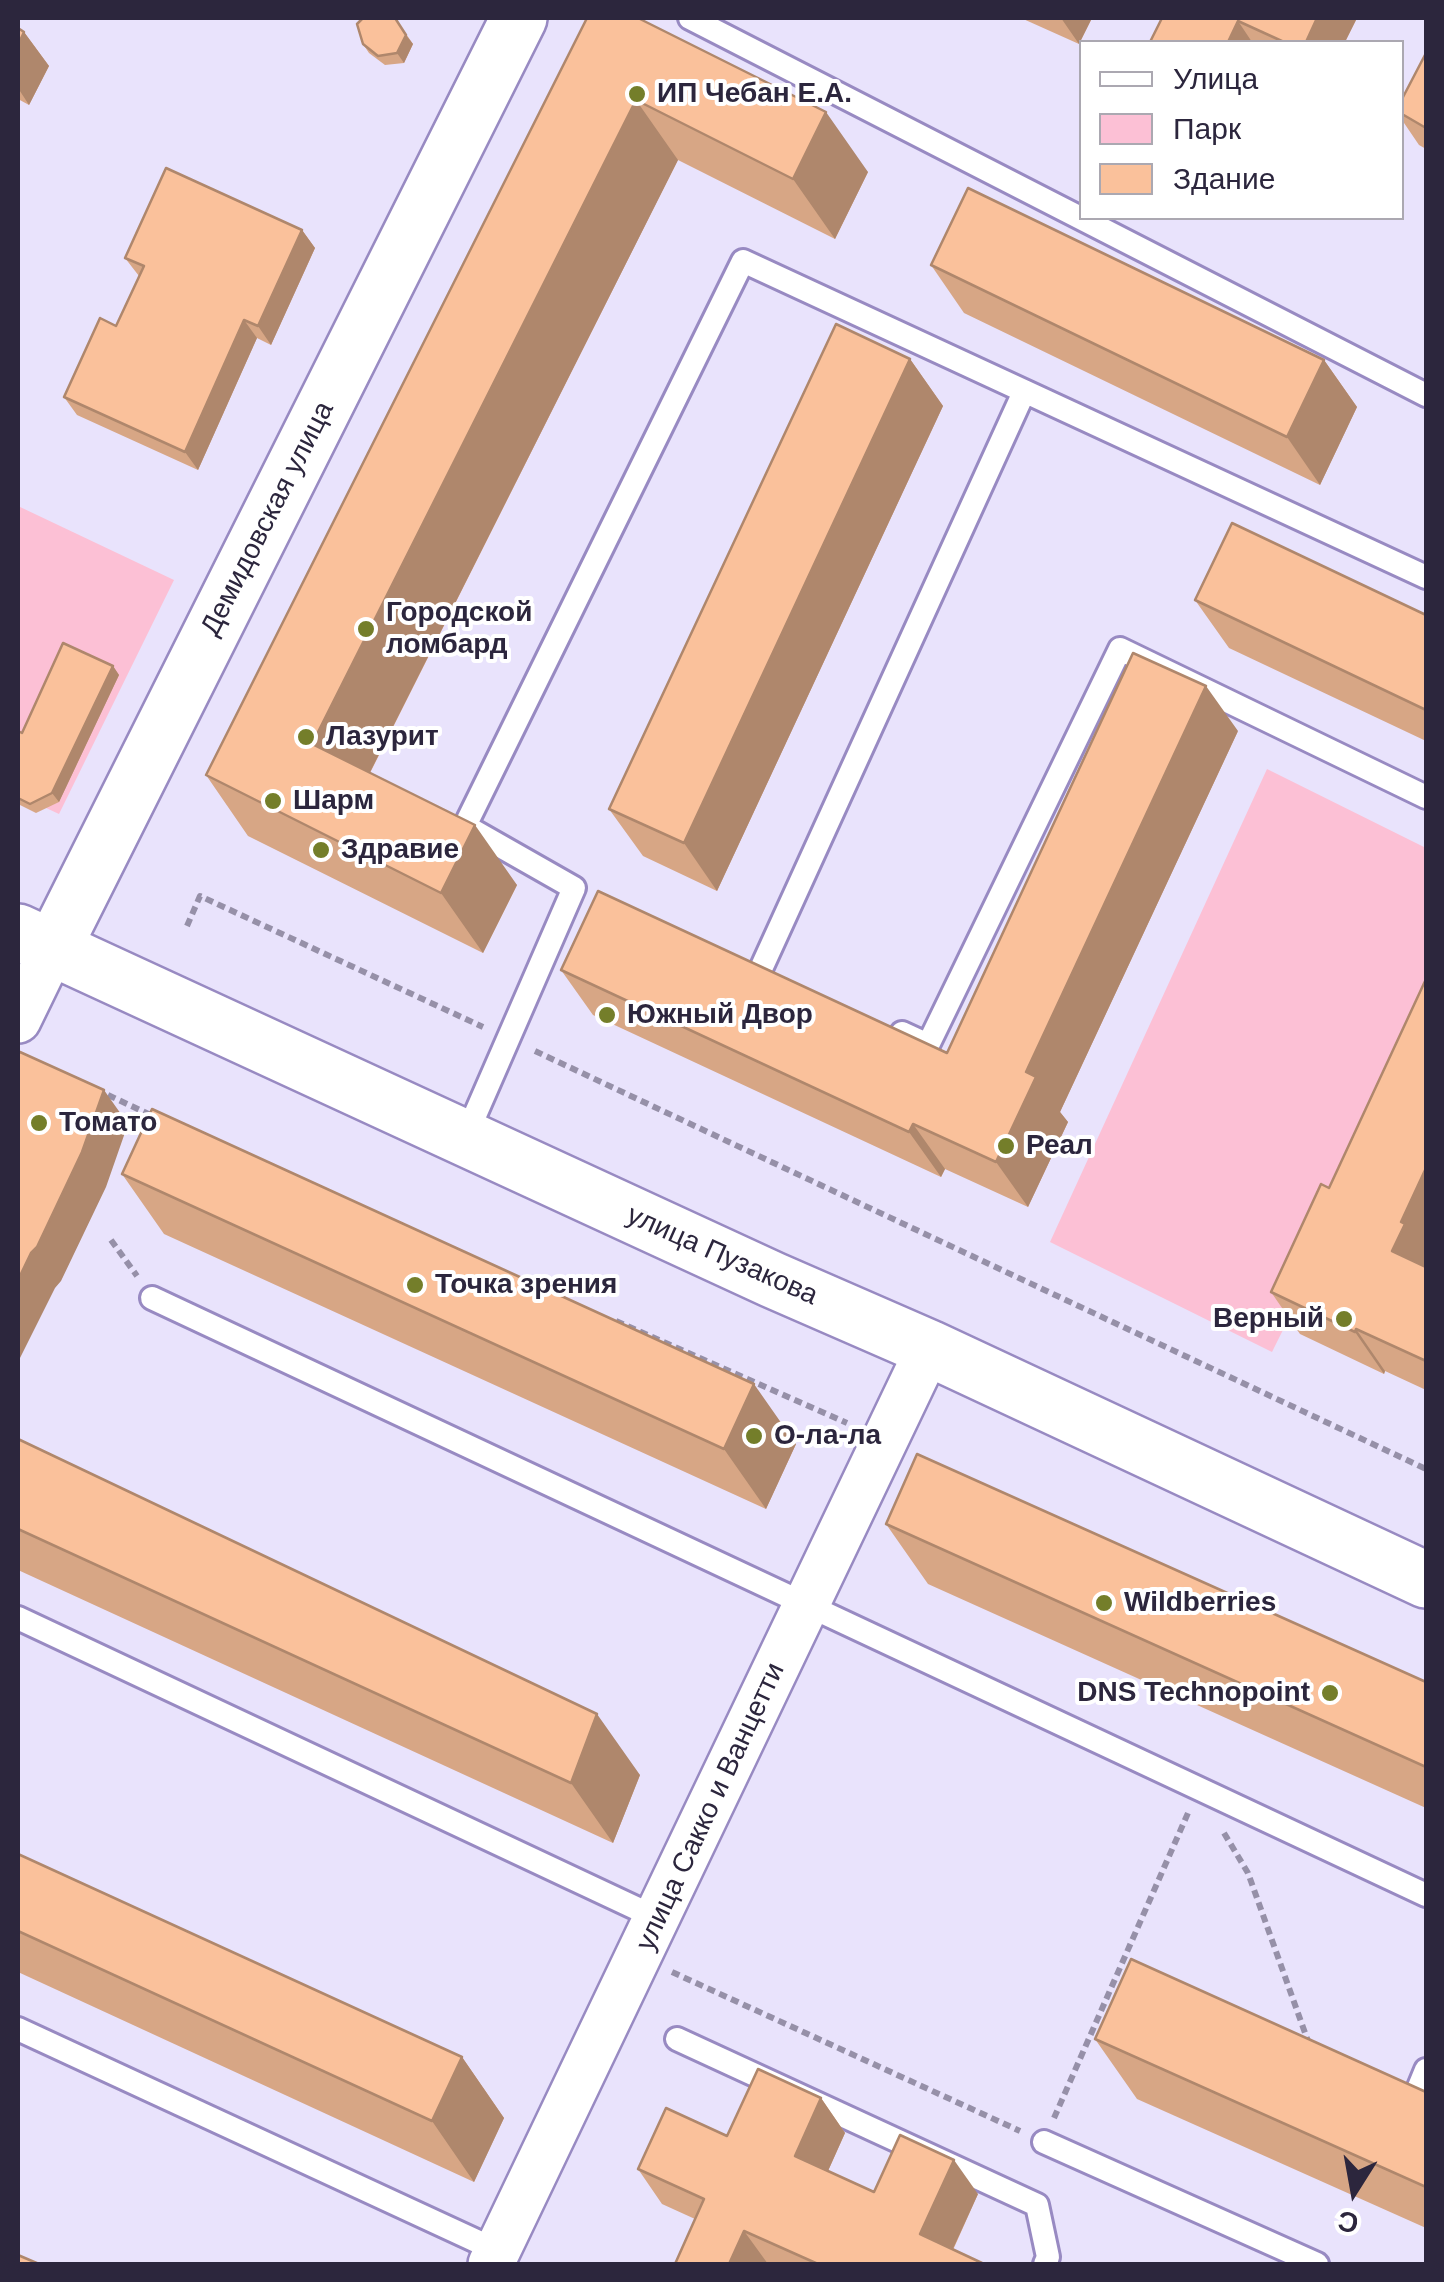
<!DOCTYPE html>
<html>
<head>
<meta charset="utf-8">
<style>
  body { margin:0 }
  #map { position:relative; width:1444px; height:2282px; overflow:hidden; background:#e9e3fc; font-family:Arial,sans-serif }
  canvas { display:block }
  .frame { position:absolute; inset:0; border:20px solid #2c263d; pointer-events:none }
  .legend { position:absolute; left:1079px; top:40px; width:325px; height:180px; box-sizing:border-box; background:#fff; border:2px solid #aba8b1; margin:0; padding:12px 18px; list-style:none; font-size:30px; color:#2c263d }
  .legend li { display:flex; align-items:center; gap:20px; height:50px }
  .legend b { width:50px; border:2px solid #aba8b1 }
  .north { position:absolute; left:1304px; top:2142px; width:100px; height:100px; -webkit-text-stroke:8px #fff; paint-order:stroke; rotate:191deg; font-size:28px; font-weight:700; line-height:40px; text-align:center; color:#2c263d }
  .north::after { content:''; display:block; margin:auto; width:35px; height:45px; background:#2c263d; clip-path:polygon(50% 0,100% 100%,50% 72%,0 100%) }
</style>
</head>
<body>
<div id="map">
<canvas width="1444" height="2282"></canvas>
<div class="frame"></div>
<ul class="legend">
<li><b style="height:12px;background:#fff"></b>Улица</li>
<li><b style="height:28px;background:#fcc0d5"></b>Парк</li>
<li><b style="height:28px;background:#fac19b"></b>Здание</li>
</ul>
<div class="north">С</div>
</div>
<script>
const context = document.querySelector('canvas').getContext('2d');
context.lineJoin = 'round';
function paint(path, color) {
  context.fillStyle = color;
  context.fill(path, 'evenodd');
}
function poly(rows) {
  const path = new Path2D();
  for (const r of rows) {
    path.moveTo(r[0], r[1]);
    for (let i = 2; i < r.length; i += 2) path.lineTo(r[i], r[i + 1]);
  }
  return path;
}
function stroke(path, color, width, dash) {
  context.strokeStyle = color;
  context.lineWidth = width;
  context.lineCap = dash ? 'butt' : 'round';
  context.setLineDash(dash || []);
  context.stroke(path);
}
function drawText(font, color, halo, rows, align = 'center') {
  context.font = font + ' Arial,sans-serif';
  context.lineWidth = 8;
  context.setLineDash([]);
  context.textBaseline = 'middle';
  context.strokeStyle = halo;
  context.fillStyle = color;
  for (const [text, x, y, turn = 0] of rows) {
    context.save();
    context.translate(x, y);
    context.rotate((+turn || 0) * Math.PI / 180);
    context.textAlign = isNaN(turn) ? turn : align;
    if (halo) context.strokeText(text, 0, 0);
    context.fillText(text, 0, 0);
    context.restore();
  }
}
const green = poly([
  [18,506,174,580,59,814,18,795],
  [1267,769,1426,848,1426,1043,1272,1352,1050,1242]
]);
const path = poly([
  [187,926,200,896,483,1027],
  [535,1051,1426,1469],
  [108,1095,157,1118],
  [111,1240,137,1276],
  [616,1321,847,1423],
  [1224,1833,1248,1873,1309,2044],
  [672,1972,1020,2131],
  [1054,2118,1188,1813]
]);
const lane = poly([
  [690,18,1426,395],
  [760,971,1024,392],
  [902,1033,928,1045,1120,649,1426,797],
  [465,1138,574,888,465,826,743,261,1426,577],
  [152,1298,1426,1895],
  [18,1618,657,1918],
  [18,2029,498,2251],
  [677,2039,1037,2205,1048,2257,1045,2264],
  [1426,2070,1412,2104,1426,2111],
  [1044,2142,1317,2264]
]);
const street = poly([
  [18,1020,53,948],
  [491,2264,929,1348]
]);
const secondary = poly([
  [18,932,773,1280,929,1348,1426,1580],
  [53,948,519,18]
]);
const wall = poly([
  [395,18,413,44,404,63,385,65,369,53,363,44],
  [587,18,868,172,835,239,678,160,370,773,517,885,483,953,248,836,206,775],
  [1021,18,1092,18,1079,44],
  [1162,18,1357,18,1345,42,1150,42],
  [18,28,24,32,49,66,29,105,18,99],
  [1426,53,1426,149,1419,145,1402,120,1402,99],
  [302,230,315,248,271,345,257,338,198,470,77,415,64,397,116,326,139,276,125,258],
  [931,265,1324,360,1357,407,1320,485,964,313],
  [910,359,943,406,717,891,643,856,609,809],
  [1195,600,1426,615,1426,741,1229,648],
  [113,666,119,675,59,802,36,813,18,804,18,731,22,733],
  [1238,731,1060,1112,1068,1122,1028,1207,945,1169,941,1177,593,1015,561,970,947,1053],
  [1426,979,1426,1390,1385,1371,1384,1374,1300,1334,1271,1292,1329,1188],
  [122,1174,796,1444,766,1509,164,1234],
  [18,1439,640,1775,613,1843,18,1570],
  [886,1524,1426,1682,1426,1808,928,1584],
  [18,1854,462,2057,504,2118,474,2182,18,1972],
  [1095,2039,1426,2092,1426,2228,1137,2099],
  [821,2098,845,2133,828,2171,874,2192,978,2194,953,2250,983,2264,675,2264,695,2219,662,2204,638,2169]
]);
const shadedWall = poly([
  [1061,18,1092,18,1079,44],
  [1317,18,1357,18,1345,42,1306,42],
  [1238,21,1252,42,1228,42],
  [24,32,49,66,29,105,18,88,18,45],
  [406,35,413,44,404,63,397,53],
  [636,100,678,160,354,804,312,744],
  [826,112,868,172,835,239,793,179],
  [302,230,315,248,271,345,258,326],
  [244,320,257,338,198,470,185,452],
  [910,359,943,406,717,891,684,843],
  [1324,360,1357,407,1320,485,1287,437],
  [113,666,119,675,59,802,52,793],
  [1206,686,1238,731,1060,1112,1068,1122,1028,1207,996,1162,1026,1072],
  [475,825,517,885,483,953,441,893],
  [104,1090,128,1124,106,1187,61,1281,55,1288,20,1358,18,1354,18,1280],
  [913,1124,945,1169,941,1177,909,1132],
  [1426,1168,1426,1283,1392,1251,1401,1222],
  [1356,1329,1385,1371,1384,1374,1355,1332],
  [754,1384,796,1444,766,1509,724,1449],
  [597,1714,640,1775,613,1843,571,1783],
  [462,2057,504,2118,474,2182,432,2121],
  [821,2098,845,2133,819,2191,795,2156],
  [954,2160,978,2194,946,2264,920,2234],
  [744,2231,768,2264,729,2264]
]);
const building = poly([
  [363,18,395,18,406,35,397,53,378,56,363,44,357,24,363,18],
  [587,18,638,18,826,112,793,179,636,100,312,744,475,825,441,893,206,775,587,18],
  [1162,18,1317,18,1306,42,1284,42,1238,21,1228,42,1150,42,1162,18],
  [18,28,24,32,18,45,18,28],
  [1426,53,1426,128,1402,114,1402,99,1426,53],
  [166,168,302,230,258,326,244,320,185,452,64,397,100,318,116,326,144,266,125,258,166,168],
  [968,188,1324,360,1287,437,931,265,968,188],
  [836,324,910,359,684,843,609,809,836,324],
  [1232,523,1426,615,1426,710,1195,600,1232,523],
  [63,643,113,666,52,793,30,804,18,798,18,731,22,733,63,643],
  [1133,653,1206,686,1026,1072,1036,1077,996,1162,913,1124,909,1132,561,970,598,891,947,1053,1133,653],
  [1426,979,1426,1168,1401,1222,1405,1224,1392,1251,1426,1267,1426,1361,1356,1329,1355,1332,1271,1292,1321,1184,1329,1188,1426,979],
  [20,1052,104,1090,82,1152,37,1247,31,1253,18,1280,18,1054,20,1052],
  [152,1109,754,1384,724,1449,122,1174,152,1109],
  [18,1439,597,1714,571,1783,18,1529,18,1439],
  [917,1454,1426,1682,1426,1767,886,1524,917,1454],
  [18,1854,462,2057,432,2121,18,1931,18,1854],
  [1131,1959,1426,2092,1426,2187,1095,2039,1131,1959],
  [758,2069,821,2098,795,2156,874,2192,900,2135,954,2160,920,2234,982,2263,981,2264,818,2264,744,2231,729,2264,675,2264,704,2199,638,2169,666,2108,727,2136,758,2069],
  [18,2255,39,2264,18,2264,18,2255]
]);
const markers = [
  [637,94,10,"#747e2a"],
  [366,629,10,"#747e2a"],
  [306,737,10,"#747e2a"],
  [273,801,10,"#747e2a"],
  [321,850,10,"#747e2a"],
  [607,1015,10,"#747e2a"],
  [39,1123,10,"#747e2a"],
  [1006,1146,10,"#747e2a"],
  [415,1285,10,"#747e2a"],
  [1344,1319,10,"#747e2a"],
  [754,1436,10,"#747e2a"],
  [1104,1603,10,"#747e2a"],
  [1330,1693,10,"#747e2a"]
];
const poiNames = [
  ["ИП Чебан Е.А.",657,94],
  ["Городской",386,613],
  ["ломбард",386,645],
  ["Лазурит",326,737],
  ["Шарм",293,801],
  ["Здравие",341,850],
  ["Южный Двор",627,1015],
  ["Томато",59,1123],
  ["Реал",1026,1146],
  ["Точка зрения",435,1285],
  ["Верный",1324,1319,"right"],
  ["О-ла-ла",774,1436],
  ["Wildberries",1124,1603],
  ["DNS Technopoint",1310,1693,"right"]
];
const streetNames = [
  ["Демидовская улица",268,519,-63],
  ["улица Пузакова",722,1256,24],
  ["улица Сакко и Ванцетти",711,1807,-65]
];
paint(green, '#fcc0d5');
stroke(lane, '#988ac2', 28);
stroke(street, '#988ac2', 50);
stroke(secondary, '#988ac2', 60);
stroke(path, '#9690a8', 6, [8, 5]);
stroke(lane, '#fff', 22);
stroke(street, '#fff', 45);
stroke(secondary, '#fff', 55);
paint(wall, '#d7a685');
paint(shadedWall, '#af876c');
paint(building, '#fac19b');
stroke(building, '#af876c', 2.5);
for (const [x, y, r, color] of markers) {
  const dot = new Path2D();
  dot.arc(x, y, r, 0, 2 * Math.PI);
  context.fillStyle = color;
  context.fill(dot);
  stroke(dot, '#fff', 4);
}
drawText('bold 28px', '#2c263d', '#fff', poiNames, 'left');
drawText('28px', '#2c263d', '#fff', streetNames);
</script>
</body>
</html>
